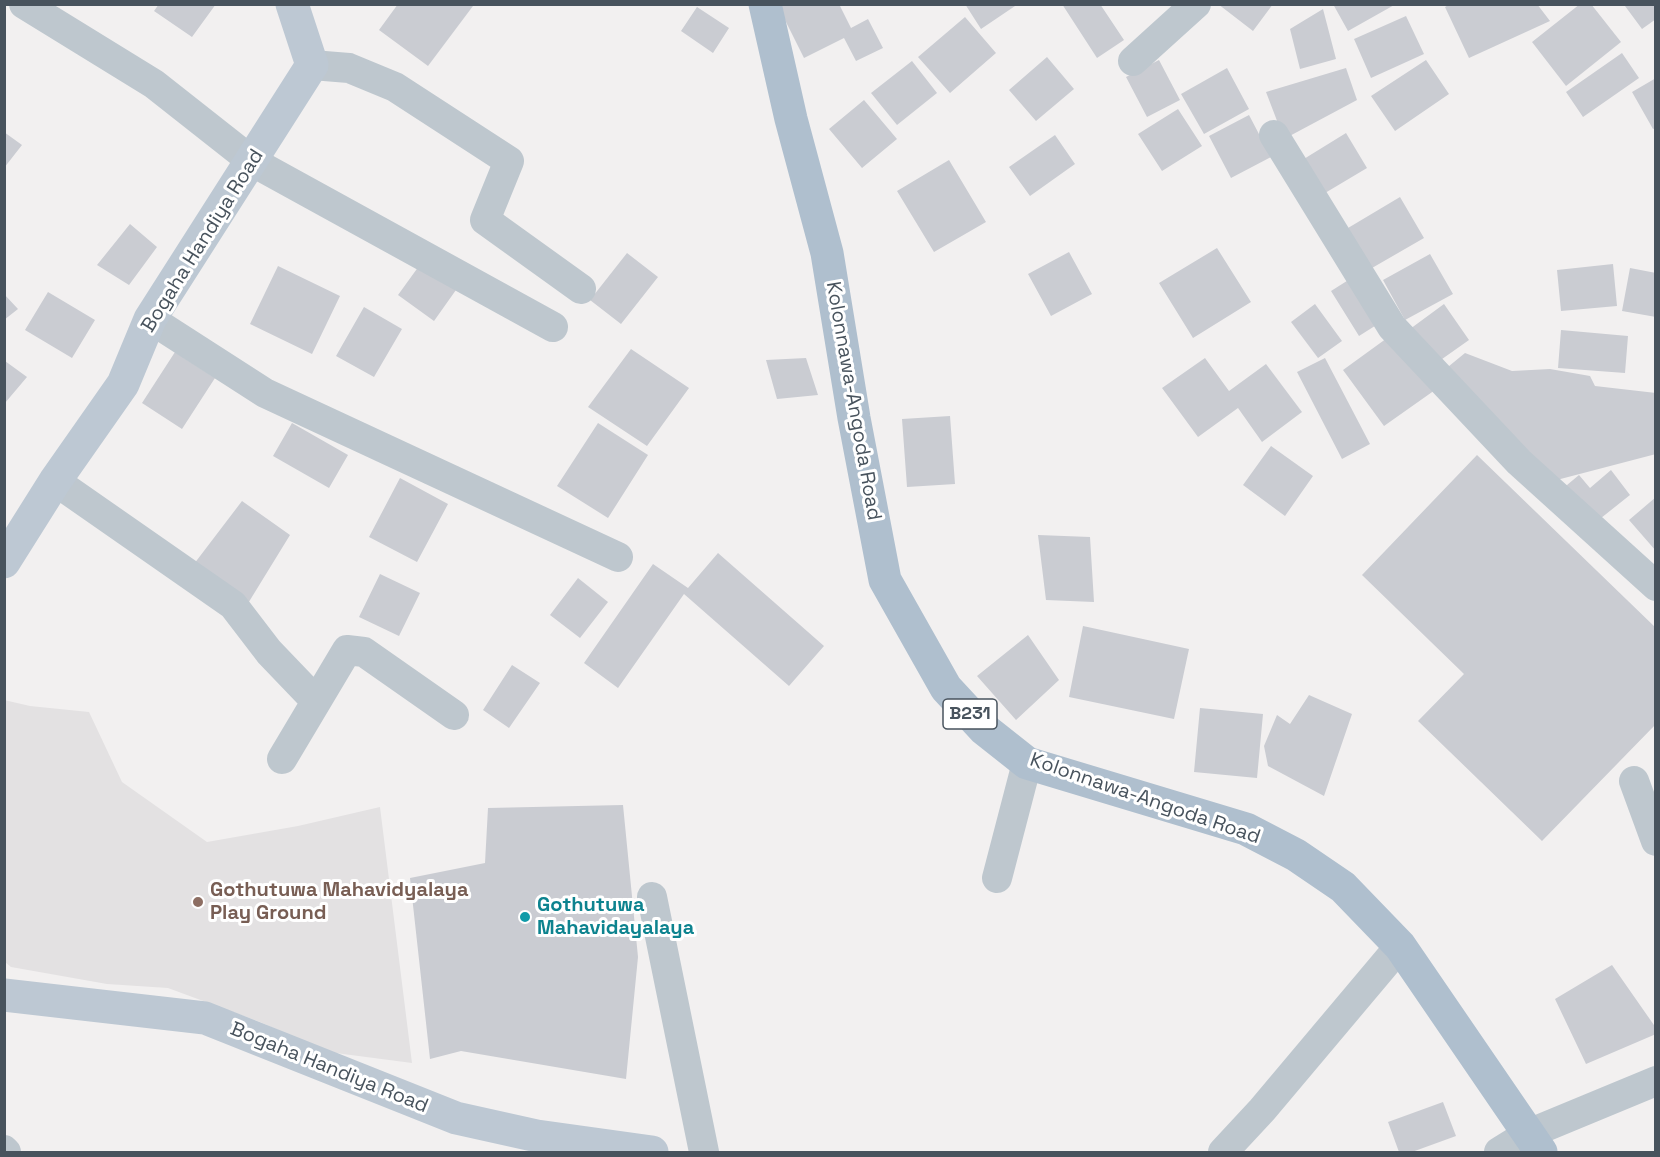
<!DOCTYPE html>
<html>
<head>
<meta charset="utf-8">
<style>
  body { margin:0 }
  #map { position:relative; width:1660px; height:1157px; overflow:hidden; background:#f2f0f0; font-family:"Space Grotesk",sans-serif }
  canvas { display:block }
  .frame { position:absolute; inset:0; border:6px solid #48535d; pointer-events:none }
</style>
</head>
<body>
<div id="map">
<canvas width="1660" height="1157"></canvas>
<div class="frame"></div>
</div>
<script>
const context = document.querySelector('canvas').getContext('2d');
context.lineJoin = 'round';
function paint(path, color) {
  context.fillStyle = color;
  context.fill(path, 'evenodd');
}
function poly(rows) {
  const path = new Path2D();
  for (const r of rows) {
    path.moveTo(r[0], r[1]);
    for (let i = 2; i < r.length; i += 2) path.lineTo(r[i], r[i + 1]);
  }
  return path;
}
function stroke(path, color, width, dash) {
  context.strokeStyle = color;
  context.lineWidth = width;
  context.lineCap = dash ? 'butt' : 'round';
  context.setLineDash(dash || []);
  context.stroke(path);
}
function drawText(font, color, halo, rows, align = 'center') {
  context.font = font + ' "Space Grotesk",sans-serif';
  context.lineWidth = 6;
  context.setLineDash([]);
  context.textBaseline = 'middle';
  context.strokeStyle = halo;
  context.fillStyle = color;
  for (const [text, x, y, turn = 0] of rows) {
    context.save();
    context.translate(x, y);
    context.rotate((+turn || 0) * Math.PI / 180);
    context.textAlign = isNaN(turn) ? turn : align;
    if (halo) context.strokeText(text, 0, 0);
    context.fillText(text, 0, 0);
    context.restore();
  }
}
const education = poly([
  [4,700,30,706,89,712,122,782,207,842,298,826,380,807,412,1063,328,1052,260,1022,168,988,107,984,11,967,5,962]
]);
const building = poly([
  [159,4,216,4,192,37,154,11],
  [398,4,471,4,473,6,428,66,379,30],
  [777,4,839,4,851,28,868,19,883,48,856,61,844,38,804,58],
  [965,4,1018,4,981,29],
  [1062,4,1100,4,1124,40,1097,58],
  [1218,4,1273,4,1253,31],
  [1333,4,1396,4,1348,31],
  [1450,4,1537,4,1550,21,1469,58,1445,7],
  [1580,4,1591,4,1621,42,1566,86,1532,42],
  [1627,4,1656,4,1656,19,1642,29,1625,6],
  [697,7,729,28,713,53,681,31],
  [1323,9,1336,59,1300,69,1290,29],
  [1406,16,1424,54,1371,78,1354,39],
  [965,17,996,53,950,93,918,57],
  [1622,53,1639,78,1583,117,1566,92],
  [1047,57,1074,89,1036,121,1009,90],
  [1159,60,1180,100,1147,117,1126,77],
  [1426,60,1449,94,1395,131,1371,96],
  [912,61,937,93,897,125,871,93],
  [1227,68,1249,109,1204,134,1181,94],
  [1346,68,1357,100,1284,139,1266,92],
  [1656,78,1656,128,1653,129,1632,92],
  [864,100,897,139,862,168,829,129],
  [1178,109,1202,146,1162,171,1138,134],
  [1249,115,1271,157,1231,178,1209,136],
  [4,132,22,145,4,168],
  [1346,133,1367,168,1320,196,1299,162],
  [1055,135,1075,164,1030,196,1009,167],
  [949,160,986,222,934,252,897,191],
  [1400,197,1424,238,1372,268,1348,228],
  [130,224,157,247,129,285,97,265],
  [432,248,468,273,434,321,398,295],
  [1217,248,1251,302,1193,338,1159,283],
  [1069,252,1092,294,1051,316,1028,274],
  [627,253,658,277,621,324,590,300],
  [1430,254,1453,294,1405,320,1383,280],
  [1613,264,1617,306,1561,311,1557,270],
  [278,266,340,296,312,354,250,324],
  [1630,268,1656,273,1656,317,1622,311],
  [1350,279,1378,324,1359,336,1331,291],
  [48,292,95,320,72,358,25,330],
  [4,294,18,309,4,320],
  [1315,304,1342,341,1318,358,1291,322],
  [1444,304,1469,340,1435,364,1410,329],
  [364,307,402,329,374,377,336,356],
  [1561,330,1628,336,1625,373,1558,368],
  [1394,333,1435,390,1384,426,1343,370],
  [631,349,689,388,647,446,588,407],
  [175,352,215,378,182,429,142,403],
  [1465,353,1512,371,1550,369,1590,376,1595,386,1656,393,1656,454,1549,482,1443,371],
  [806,358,818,395,777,399,766,360],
  [1205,358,1229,391,1266,364,1302,412,1262,442,1238,408,1198,437,1162,388],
  [1325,358,1370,444,1342,459,1297,372],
  [5,361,27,377,5,403],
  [950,416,955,484,907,487,902,419],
  [292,423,348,455,329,488,273,456],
  [598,423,648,455,608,518,557,486],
  [1271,446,1313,476,1285,516,1243,485],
  [1477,455,1656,628,1656,724,1542,841,1418,721,1464,674,1362,575],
  [1611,470,1630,495,1591,526,1561,490,1579,475,1590,488],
  [400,478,448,504,417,562,369,537],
  [1656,497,1656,551,1629,520],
  [242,501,290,535,247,605,194,564],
  [1038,535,1090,537,1094,602,1046,600],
  [718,553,824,646,789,686,684,594,618,688,584,663,653,564,688,588],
  [380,574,420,593,399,636,359,617],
  [578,578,608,602,580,638,550,615],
  [1083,626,1189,649,1174,719,1069,697],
  [1028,635,1059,680,1016,720,977,676],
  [512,665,540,683,509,728,483,710],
  [1309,695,1352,714,1324,796,1268,766,1264,746,1277,715,1290,724],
  [1200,708,1263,714,1257,778,1194,772],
  [623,805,638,957,626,1079,461,1051,430,1059,410,878,485,863,488,808],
  [1612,965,1656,1028,1656,1034,1586,1064,1555,999],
  [1443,1102,1456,1136,1412,1152,1399,1152,1388,1122]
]);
const street = poly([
  [24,4,154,84,253,162,553,327],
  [1133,61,1196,4],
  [312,65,349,68,395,87,509,161,485,220,581,289],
  [1274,135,1392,327,1519,462,1656,586],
  [150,319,265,393,618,557],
  [55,481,233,605,269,652,315,700],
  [282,759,347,650,364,652,454,715],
  [1634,781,1656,841],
  [997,878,1027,763],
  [652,897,704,1152],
  [4,1150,6,1152],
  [1223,1152,1262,1110,1400,946],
  [1499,1152,1528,1134,1656,1081]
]);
const secondary = poly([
  [4,562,55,481,123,384,150,319,312,65,292,4],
  [4,995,205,1018,456,1118,537,1136,652,1152]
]);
const primary = poly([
  [765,4,791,119,827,253,854,418,885,580,946,688,984,729,1027,763,1246,829,1296,855,1343,887,1400,946,1541,1152]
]);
const markers = [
  [198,902,6,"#8d6e63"],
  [525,917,6,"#0f9aa8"]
];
const shields = [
  [970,714,54]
];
const shieldNames = [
  ["B231",970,714]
];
const streetNames = [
  ["Bogaha Handiya Road",203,241,-58],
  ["Kolonnawa-Angoda Road",853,401,80],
  ["Kolonnawa-Angoda Road",1145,799,19],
  ["Bogaha Handiya Road",329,1068,22]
];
const educationNames = [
  ["Gothutuwa Mahavidyalaya",210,891],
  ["Play Ground",210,914]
];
const cultureNames = [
  ["Gothutuwa",537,906],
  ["Mahavidayalaya",537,929]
];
paint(education, '#e3e1e2');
paint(building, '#caccd2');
stroke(street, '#bec7ce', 30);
stroke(secondary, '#bdc8d3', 33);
stroke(primary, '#afbfce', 33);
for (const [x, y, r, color] of markers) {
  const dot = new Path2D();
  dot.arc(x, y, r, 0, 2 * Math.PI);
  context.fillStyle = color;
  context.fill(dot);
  stroke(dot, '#fff', 2);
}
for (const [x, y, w] of shields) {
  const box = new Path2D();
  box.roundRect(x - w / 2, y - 15, w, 30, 4.5);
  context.fillStyle = '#fff';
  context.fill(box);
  stroke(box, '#48535d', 1.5);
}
drawText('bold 18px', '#48535d', null, shieldNames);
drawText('20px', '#48535d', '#fff', streetNames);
drawText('bold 20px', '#785e54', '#fff', educationNames, 'left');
drawText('bold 20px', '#0d838f', '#fff', cultureNames, 'left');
</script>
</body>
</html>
